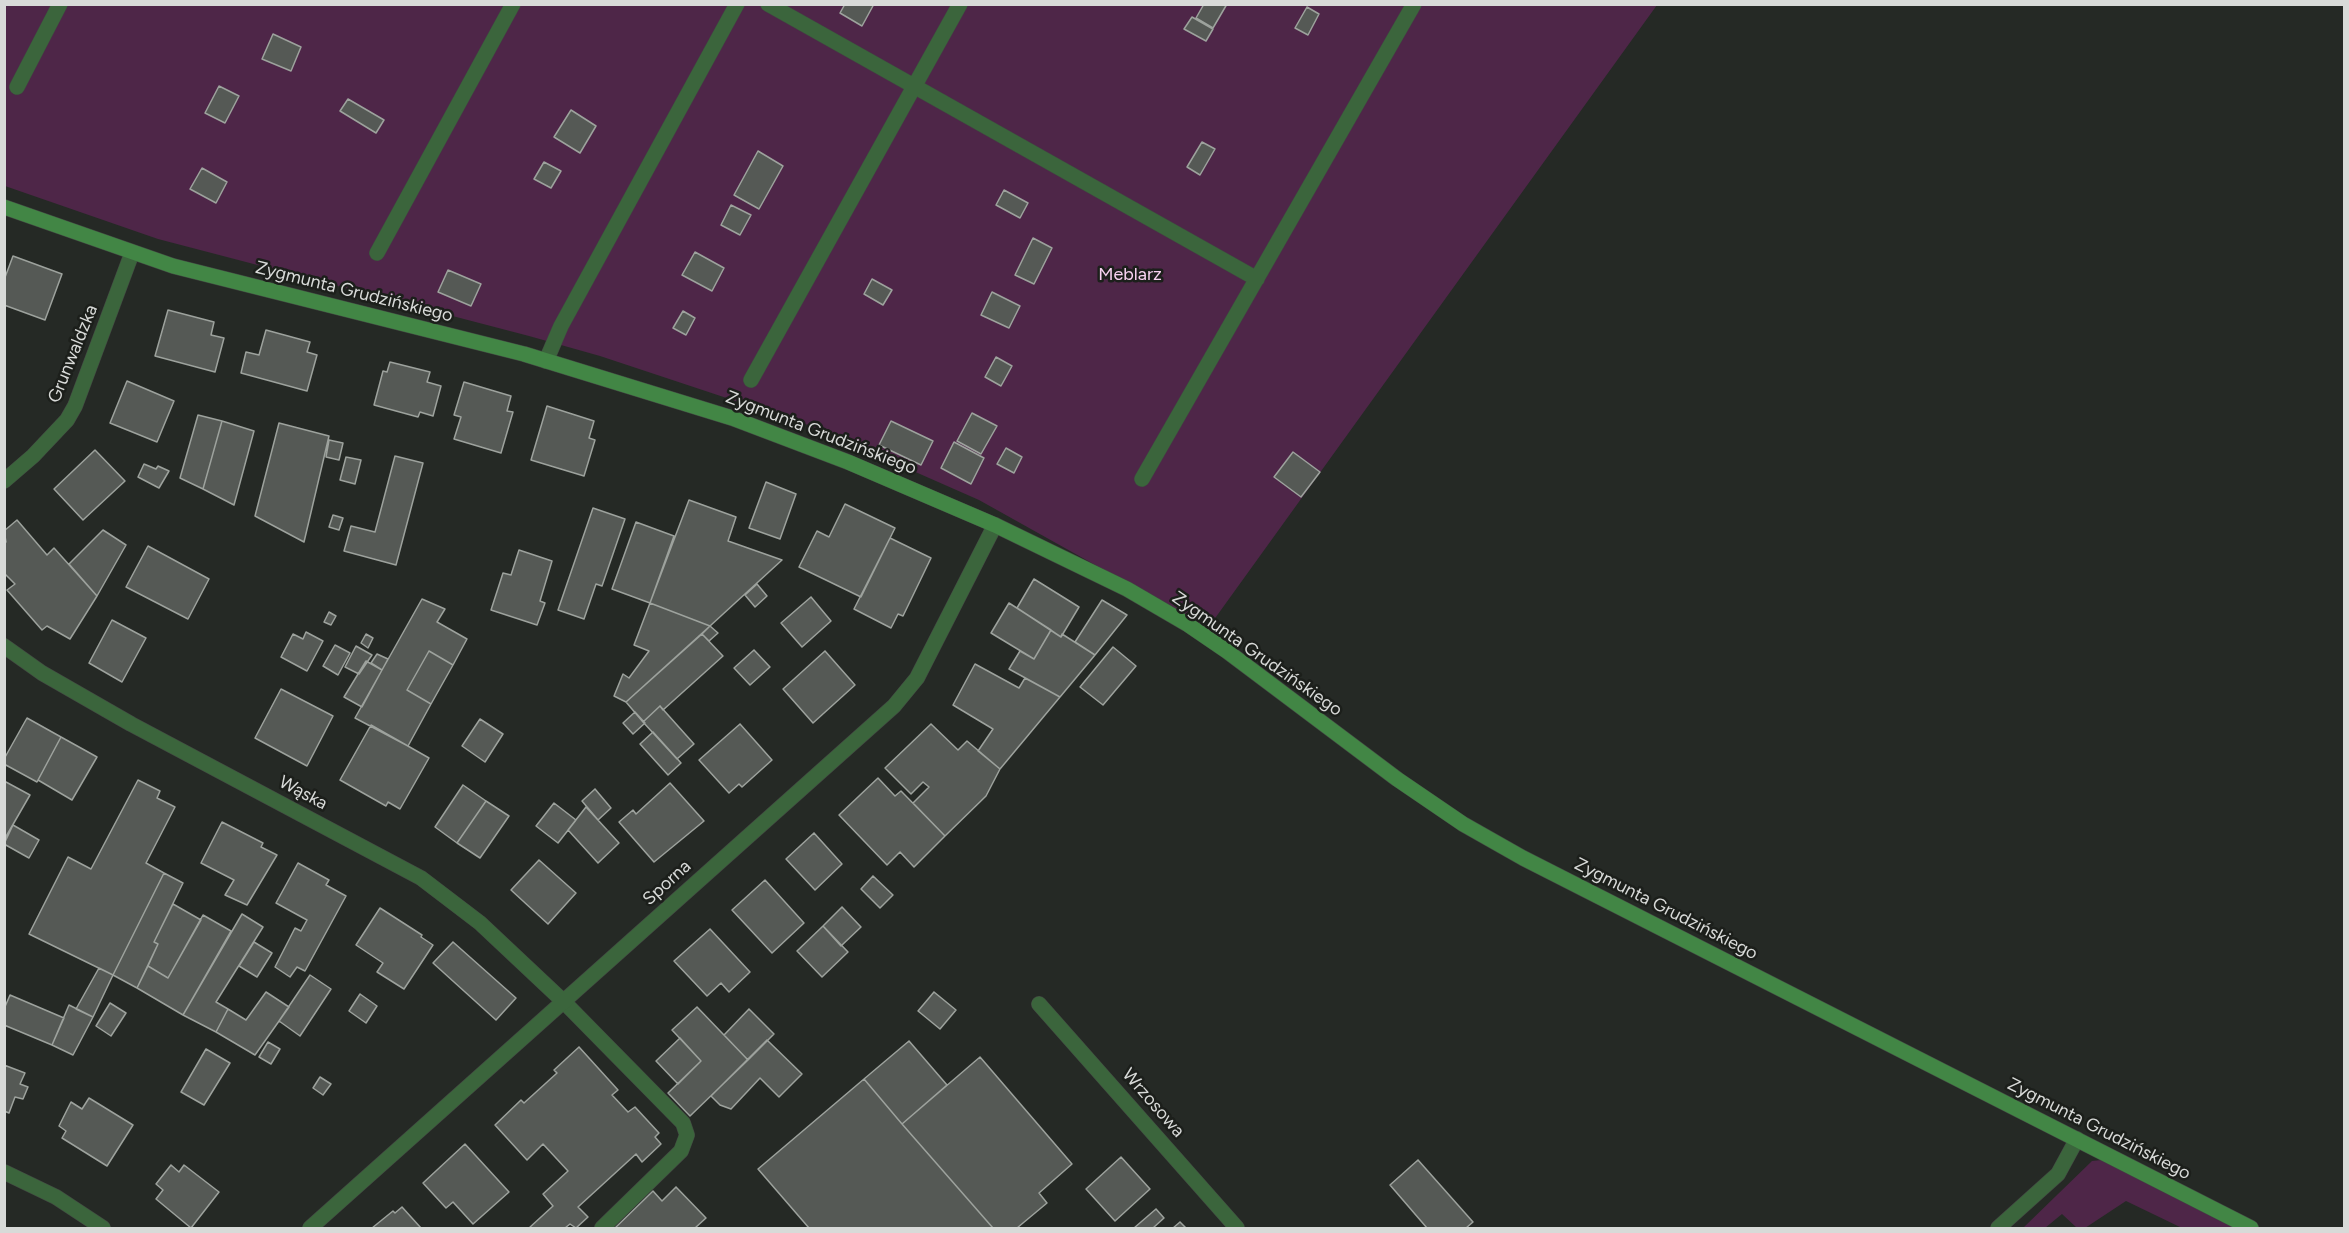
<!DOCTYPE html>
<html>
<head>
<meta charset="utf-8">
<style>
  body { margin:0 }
  #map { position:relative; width:2349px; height:1233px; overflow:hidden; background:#252925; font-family:Figtree,sans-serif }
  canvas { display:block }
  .frame { position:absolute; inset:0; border:6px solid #d8dad8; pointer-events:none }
</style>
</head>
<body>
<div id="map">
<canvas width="2349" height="1233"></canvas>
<div class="frame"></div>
</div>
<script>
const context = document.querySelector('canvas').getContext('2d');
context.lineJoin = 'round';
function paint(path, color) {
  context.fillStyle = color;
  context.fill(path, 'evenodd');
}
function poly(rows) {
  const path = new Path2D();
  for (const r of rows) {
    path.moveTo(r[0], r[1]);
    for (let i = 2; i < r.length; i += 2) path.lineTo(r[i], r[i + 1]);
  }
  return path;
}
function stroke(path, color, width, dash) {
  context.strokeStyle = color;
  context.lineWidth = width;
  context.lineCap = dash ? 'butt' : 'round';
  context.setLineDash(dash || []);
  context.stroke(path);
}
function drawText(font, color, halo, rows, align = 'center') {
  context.font = font + ' Figtree,sans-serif';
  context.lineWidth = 5;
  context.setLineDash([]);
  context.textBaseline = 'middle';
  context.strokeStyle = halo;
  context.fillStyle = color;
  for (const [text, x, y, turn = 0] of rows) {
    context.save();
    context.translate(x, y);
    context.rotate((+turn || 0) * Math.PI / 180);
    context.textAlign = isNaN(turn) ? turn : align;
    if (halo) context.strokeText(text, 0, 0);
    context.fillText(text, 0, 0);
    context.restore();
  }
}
const green = poly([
  [5,5,1657,5,1208,628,979,500,811,426,600,356,529,336,158,239,5,186],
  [2121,1158,2259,1228,2182,1228,2126,1201,2085,1228,2077,1228,2062,1214,2045,1228,2023,1228,2092,1161]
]);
const building = poly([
  [845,4,874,4,862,26,840,13,845,4],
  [1204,4,1227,4,1213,28,1196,18,1204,4],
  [1307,7,1319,14,1308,35,1295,28,1307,7],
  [1192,17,1213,29,1206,41,1184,29,1192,17],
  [273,34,301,47,291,71,262,59,273,34],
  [219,86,239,96,225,123,205,113,219,86],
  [348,99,384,120,376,133,340,111,348,99],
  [571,110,596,126,580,153,554,137,571,110],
  [1202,142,1215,149,1200,175,1187,167,1202,142],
  [758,151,783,166,759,209,734,195,758,151],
  [544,162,561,171,551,188,534,179,544,162],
  [202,168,227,182,216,203,190,189,202,168],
  [1004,190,1028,203,1020,218,996,205,1004,190],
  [731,205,751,215,740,235,721,225,731,205],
  [1033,238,1052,248,1034,284,1015,275,1033,238],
  [695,252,724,268,712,291,682,275,695,252],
  [13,256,62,274,45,320,4,305,4,280,13,256],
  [448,270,481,284,471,306,438,292,448,270],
  [872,279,892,290,883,305,864,294,872,279],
  [992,292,1020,306,1009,328,981,315,992,292],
  [168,310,214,322,211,335,224,338,215,372,155,356,168,310],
  [683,311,695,318,686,335,673,328,683,311],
  [266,330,310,342,307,352,317,355,307,391,241,373,246,352,259,355,266,330],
  [996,357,1012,366,1001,386,985,377,996,357],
  [390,362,430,372,427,382,441,386,433,416,420,412,418,417,374,405,383,371,387,372,390,362],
  [127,381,174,401,157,442,110,423,127,381],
  [464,382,511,396,507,411,513,412,501,453,454,439,461,417,454,415,464,382],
  [547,406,594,421,589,438,595,440,584,476,531,460,547,406],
  [972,413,997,426,981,454,957,441,972,413],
  [198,415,222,421,203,489,180,478,198,415],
  [222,421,254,431,234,505,203,489,222,421],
  [891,421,933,441,921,465,879,445,891,421],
  [279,423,329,436,304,542,255,516,279,423],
  [329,440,343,443,339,460,326,457,329,440],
  [954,442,984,458,971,484,941,468,954,442],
  [1006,448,1022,457,1014,473,997,464,1006,448],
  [95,450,125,481,83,520,54,489,95,450],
  [1293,452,1320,472,1301,497,1274,477,1293,452],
  [395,456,423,463,396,565,344,551,351,526,375,532,395,456],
  [346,457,361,460,355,484,340,480,346,457],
  [144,464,156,469,158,466,169,471,159,488,138,477,144,464],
  [766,482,796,494,780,539,749,528,766,482],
  [689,500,736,517,728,541,782,560,710,626,650,603,689,500],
  [845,504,895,528,861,597,799,567,817,531,829,537,845,504],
  [593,508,625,519,602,586,596,584,584,619,558,610,593,508],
  [333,515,343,518,339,530,329,527,333,515],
  [17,520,47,555,54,548,97,596,70,639,47,626,42,630,7,590,15,584,4,573,4,543,6,542,4,531,17,520],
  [636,522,674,536,650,603,612,589,636,522],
  [103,530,126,545,97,596,69,564,103,530],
  [890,538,931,558,903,616,898,614,891,628,854,609,890,538],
  [148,546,209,579,188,619,126,587,148,546],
  [519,550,552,561,540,601,545,603,537,625,491,610,503,573,511,575,519,550],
  [1034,579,1079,607,1061,637,1017,608,1034,579],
  [757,584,767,596,755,607,745,595,757,584],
  [811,597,831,621,802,647,781,623,811,597],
  [422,599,445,609,437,622,467,639,453,665,429,651,407,690,431,704,408,746,355,718,422,599],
  [1102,600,1127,615,1095,655,1075,642,1102,600],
  [650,603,710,626,626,702,614,696,623,674,629,678,649,651,634,645,650,603],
  [1009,603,1051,630,1034,659,991,633,1009,603],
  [329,612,336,616,331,625,324,622,329,612],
  [112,620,146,638,122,682,89,663,112,620],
  [710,626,718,633,709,641,702,634,710,626],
  [1051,630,1061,637,1062,634,1095,655,1060,697,1009,669,1020,651,1034,659,1051,630],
  [306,632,323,641,307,671,281,657,293,634,303,639,306,632],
  [366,634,373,638,368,648,361,643,366,634],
  [702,634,723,656,663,710,660,706,643,722,626,702,702,634],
  [335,645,350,653,338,675,323,666,335,645],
  [356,646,372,655,359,674,345,667,356,646],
  [1113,647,1136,666,1103,705,1080,687,1113,647],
  [754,650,770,667,750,685,734,668,754,650],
  [429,651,453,665,431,704,407,690,429,651],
  [825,651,855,685,813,723,783,689,825,651],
  [377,654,388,659,382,670,371,663,377,654],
  [366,661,382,670,362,707,344,697,366,661],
  [975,664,1019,688,1025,678,1060,697,1000,769,978,751,993,729,953,705,975,664],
  [281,689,333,716,307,766,255,738,281,689],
  [660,706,694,744,677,759,643,722,660,706],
  [635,712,645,723,633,734,623,723,635,712],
  [27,718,61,737,37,782,4,764,4,759,27,718],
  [480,719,503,734,485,762,462,746,480,719],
  [740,724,772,760,742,787,739,784,729,793,699,760,740,724],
  [931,724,958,750,967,741,1000,769,986,796,945,836,913,803,929,787,923,782,911,794,885,768,931,724],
  [371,725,429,758,400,809,388,802,386,806,340,780,371,725],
  [653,732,681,763,668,775,640,744,653,732],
  [61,737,97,757,72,800,38,780,61,737],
  [878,778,895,796,901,791,945,836,914,867,900,852,887,865,839,815,878,778],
  [138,780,160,791,157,798,175,807,146,863,164,873,113,975,29,934,68,857,91,869,138,780],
  [6,782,30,795,4,840,4,784,6,782],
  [670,783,704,821,654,862,619,822,633,810,636,814,670,783],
  [463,785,486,801,457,843,435,827,463,785],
  [595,789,611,808,598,820,582,801,595,789],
  [486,801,509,816,480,858,457,843,486,801],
  [554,803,576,820,558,843,536,826,554,803],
  [586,807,619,843,598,863,568,830,586,807],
  [222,822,263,843,261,847,277,855,247,905,225,895,234,880,201,863,222,822],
  [13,825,39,840,29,858,4,844,13,825],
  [814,833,842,864,815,890,786,859,814,833],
  [539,860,576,893,548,924,511,890,539,860],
  [298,863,329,880,326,885,346,896,305,971,297,967,290,977,275,967,295,928,301,931,307,920,276,903,298,863],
  [164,873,183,883,154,942,158,944,137,988,113,975,164,873],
  [873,876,893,895,880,908,861,889,873,876],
  [765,880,804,923,772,953,732,910,765,880],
  [173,904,201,920,168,978,148,966,158,944,154,942,173,904],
  [842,907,861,927,841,946,823,926,842,907],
  [380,908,422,935,421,937,433,945,404,989,377,972,383,963,356,945,380,908],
  [242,914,263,927,216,1002,228,1009,216,1032,183,1015,242,914],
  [203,915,231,931,183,1015,137,988,148,966,168,978,203,915],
  [823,926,848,952,822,977,797,951,823,926],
  [710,929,750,972,729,992,721,983,707,996,674,961,710,929],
  [254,942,272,953,257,977,239,966,254,942],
  [453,942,516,998,496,1020,433,963,453,942],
  [99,968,113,975,93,1017,76,1009,99,968],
  [310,975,331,989,300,1036,279,1021,310,975],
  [266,992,289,1007,255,1055,216,1032,228,1009,246,1020,266,992],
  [934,992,956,1010,940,1029,918,1011,934,992],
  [360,994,377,1006,366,1023,349,1011,360,994],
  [10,995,64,1018,52,1045,4,1025,4,1009,10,995],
  [110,1003,126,1013,111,1036,96,1026,110,1003],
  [69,1005,93,1017,73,1055,52,1045,69,1005],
  [697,1007,748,1060,690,1116,668,1093,701,1061,672,1030,697,1007],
  [749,1009,774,1034,748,1060,724,1035,749,1009],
  [680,1038,701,1061,678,1084,656,1061,680,1038],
  [767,1040,802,1074,779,1097,760,1078,731,1109,720,1105,711,1096,767,1040],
  [909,1041,947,1085,902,1124,864,1079,909,1041],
  [268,1042,280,1049,271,1064,259,1057,268,1042],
  [579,1047,618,1090,612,1095,628,1112,635,1107,659,1133,655,1137,661,1144,642,1162,636,1154,578,1207,588,1217,576,1228,570,1224,565,1228,529,1228,553,1206,543,1194,568,1171,543,1144,527,1160,495,1125,521,1100,524,1103,557,1073,554,1070,579,1047],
  [206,1049,230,1063,204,1105,181,1092,206,1049],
  [980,1057,1072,1164,1039,1193,1047,1203,1017,1228,993,1228,902,1124,980,1057],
  [4,1065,25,1073,20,1084,28,1087,23,1099,15,1097,9,1113,4,1111,4,1065],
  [320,1077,331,1084,323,1095,313,1088,320,1077],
  [864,1079,902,1124,993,1228,809,1228,758,1169,864,1079],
  [89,1098,133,1125,107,1166,62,1138,66,1131,59,1126,71,1102,82,1109,89,1098],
  [465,1144,509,1192,473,1224,453,1202,446,1208,423,1183,465,1144],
  [1121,1157,1150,1189,1115,1221,1086,1189,1121,1157],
  [1418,1160,1473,1222,1466,1228,1427,1228,1390,1185,1418,1160],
  [171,1165,179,1172,184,1165,219,1192,191,1228,156,1199,163,1190,156,1184,171,1165],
  [676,1187,706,1218,695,1228,615,1228,653,1191,662,1201,676,1187],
  [402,1207,421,1228,372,1228,393,1211,395,1213,402,1207],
  [1156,1209,1164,1218,1153,1228,1134,1228,1156,1209],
  [1180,1222,1186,1228,1173,1228,1180,1222]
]);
const lane = poly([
  [768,4,1257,279],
  [17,87,60,4],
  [377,253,513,4],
  [546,361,561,326,737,4],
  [751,380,960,4],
  [1142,479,1414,4],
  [564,1002,683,1123,687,1135,681,1151,602,1228]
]);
const street = poly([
  [4,481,33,456,67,420,75,406,132,253],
  [4,646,42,673,131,724,421,878,480,923,564,1002],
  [1039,1004,1237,1228],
  [4,1172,56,1197,103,1228],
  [310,1228,894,706,917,678,995,525],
  [1998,1228,2058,1174,2077,1139]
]);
const secondary = poly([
  [4,207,173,266,524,354,732,418,848,462,995,525,1127,589,1187,624,1228,652,1397,779,1463,824,1523,858,2251,1228]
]);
const parkNames = [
  ["Meblarz",1130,275]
];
const streetNames = [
  ["Zygmunta Grudzińskiego",354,292,14],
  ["Grunwaldzka",73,354,-68],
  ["Zygmunta Grudzińskiego",821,433,21],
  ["Zygmunta Grudzińskiego",1257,654,35],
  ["Wąska",303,793,28],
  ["Sporna",667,883,-42],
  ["Zygmunta Grudzińskiego",1666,909,27],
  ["Wrzosowa",1153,1103,49],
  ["Zygmunta Grudzińskiego",2099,1129,27]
];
paint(green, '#4e2648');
paint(building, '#555955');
stroke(building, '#9da29d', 1.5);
stroke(lane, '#424542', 16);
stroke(street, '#424542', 16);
stroke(secondary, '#424542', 16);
stroke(lane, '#3b653c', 15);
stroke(street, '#3b653c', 15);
stroke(secondary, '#428645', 15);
drawText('18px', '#f8d2f1', '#1c1f1b', parkNames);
drawText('18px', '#d8dad8', '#1c1f1b', streetNames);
</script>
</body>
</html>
